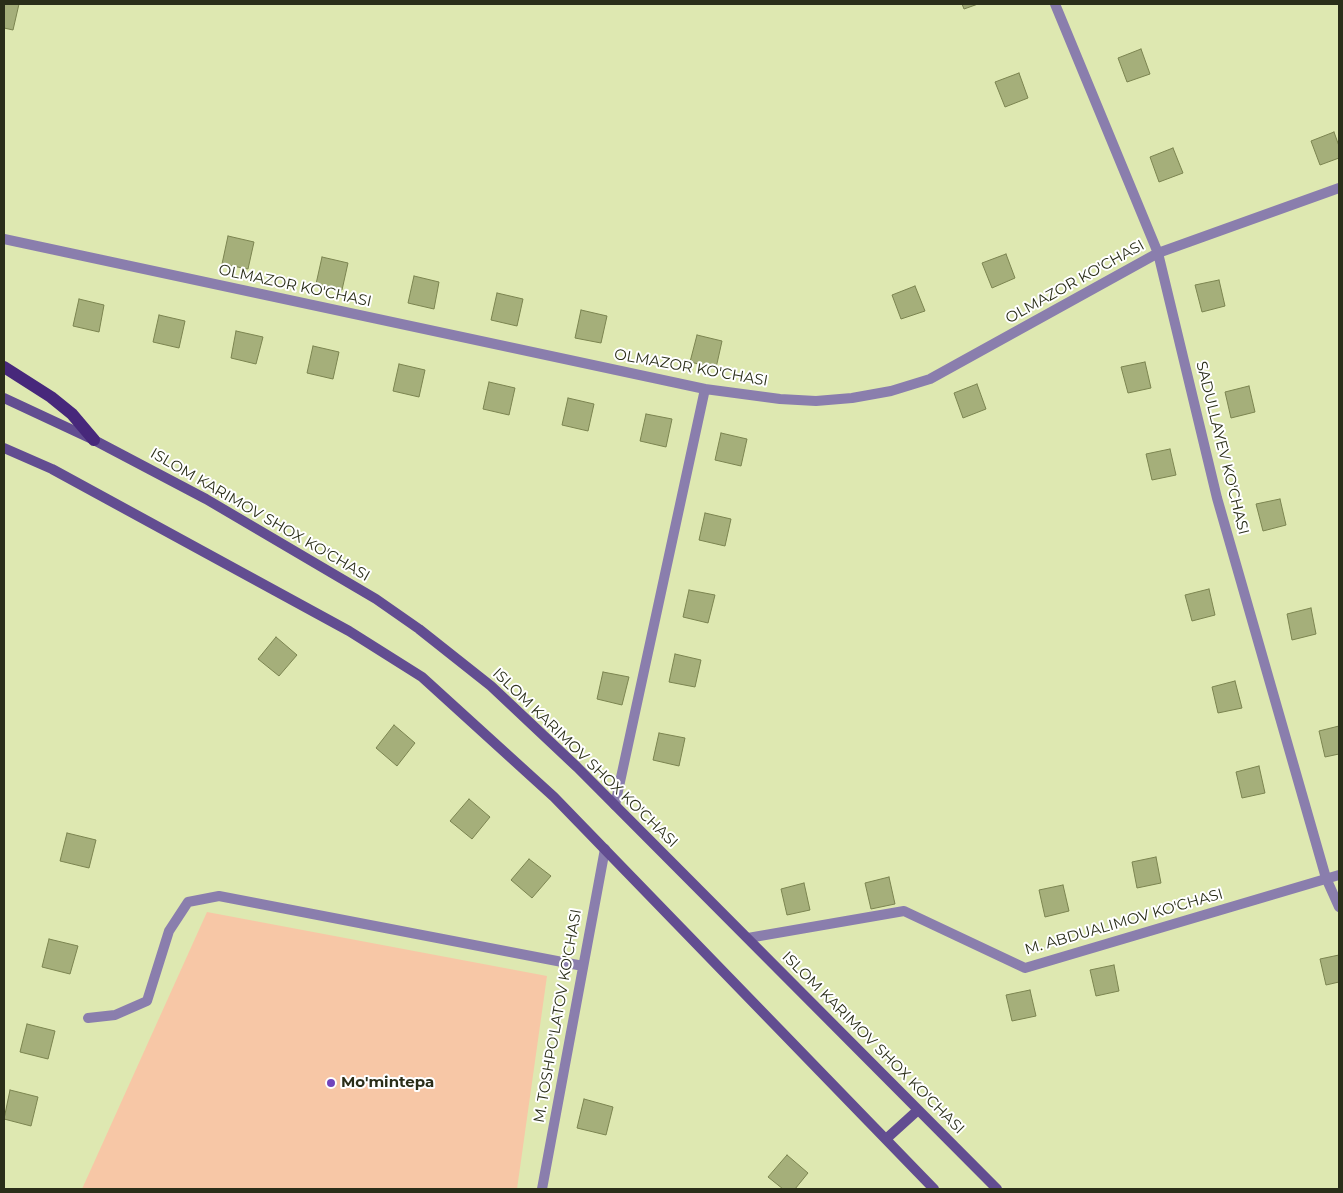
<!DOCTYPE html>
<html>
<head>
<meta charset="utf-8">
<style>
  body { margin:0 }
  #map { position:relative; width:1343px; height:1193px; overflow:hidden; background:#dee8b1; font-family:Montserrat,sans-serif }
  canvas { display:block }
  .frame { position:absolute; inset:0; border:5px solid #2a2e19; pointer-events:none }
</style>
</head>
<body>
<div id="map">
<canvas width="1343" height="1193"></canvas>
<div class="frame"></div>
</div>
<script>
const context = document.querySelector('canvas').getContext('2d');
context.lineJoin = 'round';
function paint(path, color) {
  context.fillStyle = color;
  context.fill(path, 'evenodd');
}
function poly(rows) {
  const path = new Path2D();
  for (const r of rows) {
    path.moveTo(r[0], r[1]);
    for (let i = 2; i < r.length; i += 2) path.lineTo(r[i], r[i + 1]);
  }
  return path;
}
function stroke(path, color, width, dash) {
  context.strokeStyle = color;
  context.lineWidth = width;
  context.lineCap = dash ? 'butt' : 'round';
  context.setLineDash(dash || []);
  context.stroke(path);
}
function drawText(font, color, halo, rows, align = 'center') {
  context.font = font + ' Montserrat,sans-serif';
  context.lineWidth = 4;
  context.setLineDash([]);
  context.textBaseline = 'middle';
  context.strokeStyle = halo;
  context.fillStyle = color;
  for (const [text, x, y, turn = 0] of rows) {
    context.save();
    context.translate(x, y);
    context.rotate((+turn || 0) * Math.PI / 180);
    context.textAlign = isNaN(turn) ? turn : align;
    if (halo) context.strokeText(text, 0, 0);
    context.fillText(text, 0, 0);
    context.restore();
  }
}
const green = poly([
  [207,912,547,976,517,1189,82,1189]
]);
const building = poly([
  [4,4,19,4,13,30,4,28,4,4],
  [962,4,978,4,964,9,962,4],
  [1141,49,1150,74,1127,82,1118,58,1141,49],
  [1019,73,1028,98,1005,107,995,82,1019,73],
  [1334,132,1339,146,1339,158,1320,165,1311,141,1334,132],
  [1173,148,1183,173,1159,182,1150,157,1173,148],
  [228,236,254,242,248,269,222,264,228,236],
  [1006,254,1015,278,992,288,982,263,1006,254],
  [322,257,348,263,342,290,316,284,322,257],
  [414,276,439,282,434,309,408,303,414,276],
  [1219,280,1225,306,1202,312,1195,285,1219,280],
  [915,286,925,311,901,319,892,295,915,286],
  [497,293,523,299,517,326,491,320,497,293],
  [79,299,104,305,99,332,73,326,79,299],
  [581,310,607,316,601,343,575,338,581,310],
  [159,315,185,321,179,348,153,342,159,315],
  [236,331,263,337,256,364,231,358,236,331],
  [697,335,722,341,716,368,690,362,697,335],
  [313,346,339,352,333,379,307,373,313,346],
  [1145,362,1151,388,1128,393,1121,367,1145,362],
  [399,364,425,370,419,397,393,391,399,364],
  [489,382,515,388,509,415,483,409,489,382],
  [977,384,986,409,963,418,954,393,977,384],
  [1249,386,1255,412,1231,418,1225,392,1249,386],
  [568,398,594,404,588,431,562,425,568,398],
  [646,414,672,419,666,447,640,441,646,414],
  [721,433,747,439,741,466,715,460,721,433],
  [1170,449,1176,475,1152,480,1146,454,1170,449],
  [1280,499,1286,525,1263,531,1256,504,1280,499],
  [705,513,731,519,725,546,699,540,705,513],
  [1209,589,1215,615,1192,621,1185,595,1209,589],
  [689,590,715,595,708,623,683,617,689,590],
  [1311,608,1316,634,1292,640,1287,614,1311,608],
  [276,637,297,655,279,676,258,659,276,637],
  [675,654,701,660,695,687,669,682,675,654],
  [603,672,629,677,622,705,597,699,603,672],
  [1235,681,1242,708,1218,713,1212,687,1235,681],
  [394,725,415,743,397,766,376,748,394,725],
  [1339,726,1339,754,1325,757,1319,731,1339,726],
  [659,733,685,738,679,766,653,760,659,733],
  [1259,766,1265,793,1242,798,1236,772,1259,766],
  [469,799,490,817,472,839,450,821,469,799],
  [67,833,96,840,89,868,60,861,67,833],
  [1156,857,1161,883,1137,888,1132,862,1156,857],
  [529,859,551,876,532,898,511,880,529,859],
  [889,877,895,904,871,909,865,883,889,877],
  [804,883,810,910,787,915,781,889,804,883],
  [1063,885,1069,911,1045,917,1039,890,1063,885],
  [49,939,78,946,70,974,42,967,49,939],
  [1339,955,1339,982,1326,985,1320,959,1339,955],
  [1114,965,1119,991,1096,996,1090,970,1114,965],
  [1030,990,1036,1016,1012,1021,1006,995,1030,990],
  [27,1024,55,1031,48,1059,20,1052,27,1024],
  [10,1090,38,1097,31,1126,4,1119,10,1090],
  [584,1099,613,1107,606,1135,577,1128,584,1099],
  [787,1155,808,1173,795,1189,783,1189,768,1177,787,1155]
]);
const minor = poly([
  [1055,4,1158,253,1217,498,1326,878,1339,907],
  [4,239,705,389,780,399,816,401,852,398,891,391,930,379,1158,253,1339,188],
  [615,805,705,389],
  [748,938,904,911,1025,968,1339,875],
  [88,1018,115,1015,147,1001,169,931,188,902,219,896,583,966],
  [542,1189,605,849]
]);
const secondary = poly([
  [4,398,94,440,206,499,376,599,419,629,491,686,577,767,997,1189],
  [4,448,52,469,349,631,422,677,554,797,934,1189],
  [886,1139,918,1110]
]);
const primary = poly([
  [4,367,51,397,72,414,94,440]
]);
const markers = [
  [331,1083,5,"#7144bc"]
];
const streetNames = [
  ["OLMAZOR KO'CHASI",1075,282,-29],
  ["OLMAZOR KO'CHASI",295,286,12],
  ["OLMAZOR KO'CHASI",691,368,10],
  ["SADULLAYEV KO'CHASI",1222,448,76],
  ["ISLOM KARIMOV SHOX KO'CHASI",260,515,30],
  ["ISLOM KARIMOV SHOX KO'CHASI",585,758,44],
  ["M. ABDUALIMOV KO'CHASI",1124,922,-16],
  ["M. TOSHPO'LATOV KO'CHASI",558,1016,-80],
  ["ISLOM KARIMOV SHOX KO'CHASI",873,1043,45]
];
const poiNames = [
  ["Mo'mintepa",341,1083]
];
paint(green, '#f7c7a6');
paint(building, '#a5af7a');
stroke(building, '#7b8450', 1);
stroke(minor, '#8a7ead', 10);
stroke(secondary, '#624d91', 10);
stroke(primary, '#47287b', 12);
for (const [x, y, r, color] of markers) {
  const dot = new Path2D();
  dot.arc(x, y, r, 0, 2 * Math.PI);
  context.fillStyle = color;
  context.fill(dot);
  stroke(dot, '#fff', 2);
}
drawText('15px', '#2a2e19', '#fff', streetNames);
drawText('bold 15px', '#2a2e19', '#fff', poiNames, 'left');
</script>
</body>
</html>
